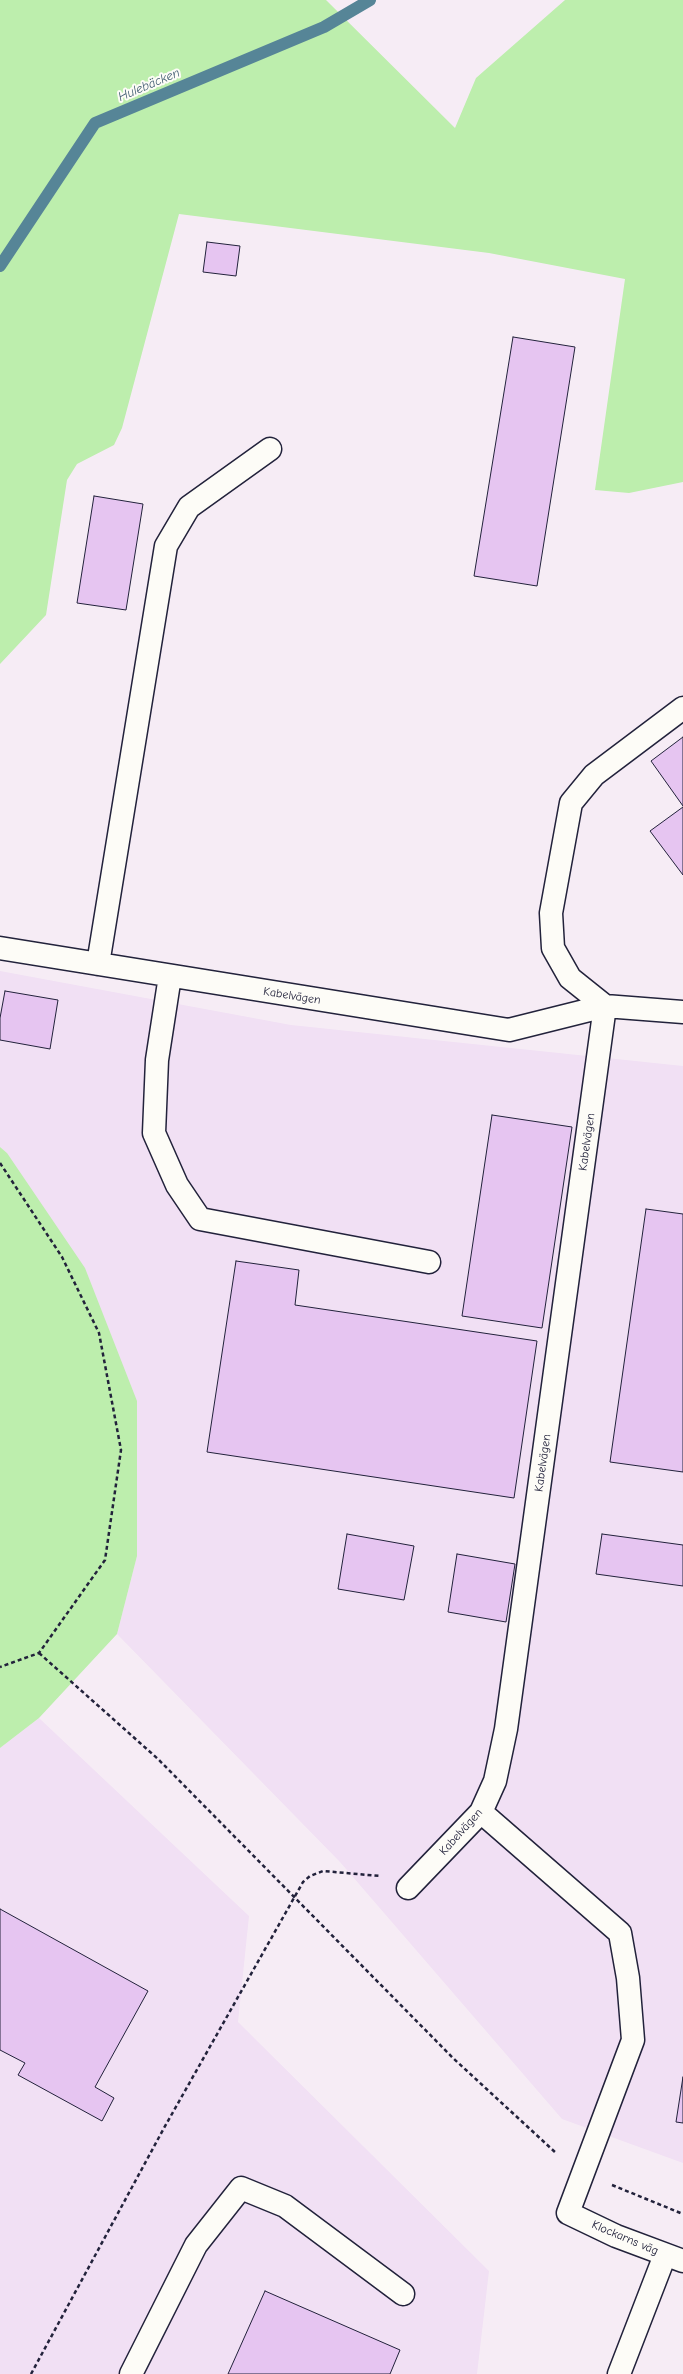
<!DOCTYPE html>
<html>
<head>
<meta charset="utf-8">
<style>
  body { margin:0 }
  canvas { display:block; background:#f6ecf5 }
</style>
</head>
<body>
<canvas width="683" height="2374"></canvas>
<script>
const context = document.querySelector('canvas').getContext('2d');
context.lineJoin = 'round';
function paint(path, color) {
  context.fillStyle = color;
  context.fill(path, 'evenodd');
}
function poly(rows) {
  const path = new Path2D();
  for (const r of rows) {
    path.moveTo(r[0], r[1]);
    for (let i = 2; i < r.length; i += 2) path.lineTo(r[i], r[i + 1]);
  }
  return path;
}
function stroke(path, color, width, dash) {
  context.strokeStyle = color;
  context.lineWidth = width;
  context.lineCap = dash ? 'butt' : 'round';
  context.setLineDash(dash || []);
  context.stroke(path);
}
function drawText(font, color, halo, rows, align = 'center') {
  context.font = font + ' "Comic Neue",sans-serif';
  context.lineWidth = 4;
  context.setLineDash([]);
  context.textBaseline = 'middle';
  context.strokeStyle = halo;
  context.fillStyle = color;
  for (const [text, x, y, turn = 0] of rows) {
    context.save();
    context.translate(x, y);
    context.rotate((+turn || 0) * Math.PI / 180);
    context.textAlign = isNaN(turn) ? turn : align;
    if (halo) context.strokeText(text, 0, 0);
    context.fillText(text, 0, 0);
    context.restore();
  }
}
const built = poly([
  [0,971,291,1025,683,1066,683,2163,562,2119,340,1862,117,1634,137,1556,7,1153,0,1147],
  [39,1718,249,1916,238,2022,489,2271,477,2374,0,2374,0,1748]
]);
const green = poly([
  [0,0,326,0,455,128,476,78,565,0,683,0,683,482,629,493,595,490,625,279,489,253,179,214,122,428,114,445,77,464,67,480,46,615,0,664],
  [0,1147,7,1153,85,1268,137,1401,137,1556,117,1634,39,1718,0,1748]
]);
const stream = poly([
  [0,266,95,123,324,27,370,0]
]);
const building = poly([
  [207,242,240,246,236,276,203,272,207,242],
  [513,337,575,347,537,586,474,576,513,337],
  [94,496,143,504,126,610,77,603,94,496],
  [683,737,683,806,651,761,683,737],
  [683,807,683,875,650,831,683,807],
  [5,991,58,1000,50,1049,0,1040,0,1018,5,991],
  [492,1115,572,1127,542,1328,462,1316,492,1115],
  [646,1209,683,1214,683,1472,610,1462,646,1209],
  [236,1261,299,1270,295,1305,537,1341,514,1498,207,1452,236,1261],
  [347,1534,414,1546,404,1600,338,1589,347,1534],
  [602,1534,683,1545,683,1586,596,1574,602,1534],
  [457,1554,515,1564,506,1622,448,1612,457,1554],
  [0,1909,148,1991,95,2087,114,2098,102,2121,18,2075,25,2063,0,2050,0,1909],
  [683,2077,683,2123,676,2122,683,2077],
  [265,2291,400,2350,390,2374,228,2374,265,2291]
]);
const path = poly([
  [0,1163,62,1257,99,1333,121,1450,105,1560,39,1653,0,1667],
  [39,1653,158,1759,453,2058,556,2153],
  [612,2185,683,2214],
  [31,2374,164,2128,303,1882,310,1876,323,1871,380,1876]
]);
const minor = poly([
  [0,948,509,1030,605,1006,683,1012],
  [98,964,166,546,189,507,270,449],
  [170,976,157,1060,154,1133,177,1185,200,1219,429,1262],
  [481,1812,620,1933,628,1978,633,2040,568,2213,616,2236,683,2261],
  [408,1888,481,1812,495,1781,506,1729,605,1006,570,978,553,948,551,913,571,803,594,775,683,708],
  [131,2374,196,2245,241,2188,285,2206,403,2294],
  [619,2374,665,2255]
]);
const streetNames = [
  ["Kabelvägen",292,996,9],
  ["Kabelvägen",587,1142,-82],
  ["Kabelvägen",543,1463,-82],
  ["Kabelvägen",461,1832,-48],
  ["Klockarns väg",625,2238,23]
];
const waterNames = [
  ["Hulebäcken",149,85,-23]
];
paint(built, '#f1e0f4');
paint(green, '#bdeead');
stroke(stream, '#568597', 12);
paint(building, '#e6c5f1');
stroke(building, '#22223b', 1);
stroke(minor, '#22223b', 25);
stroke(path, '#22223b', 2.5, [4, 3]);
stroke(minor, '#fdfcf7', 22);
drawText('12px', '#22223b', '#fdfcf7', streetNames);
drawText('italic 13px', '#405c71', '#fdfcf7', waterNames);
</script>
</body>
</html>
